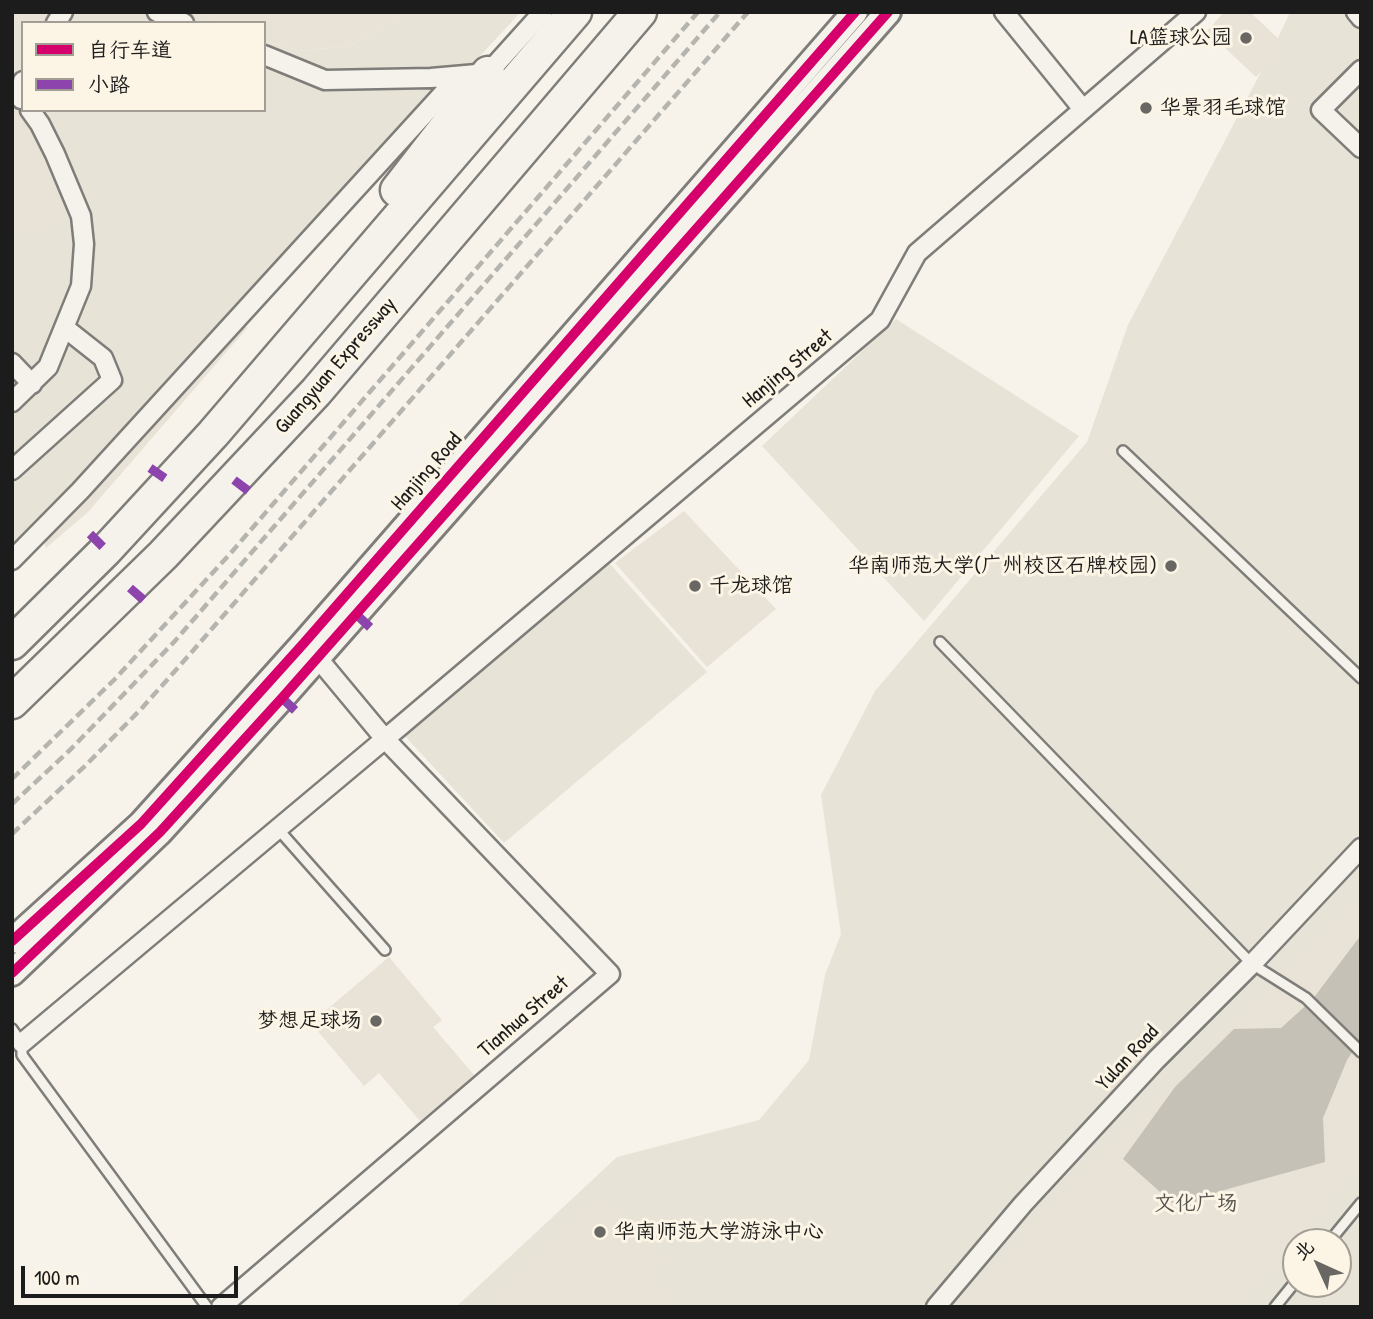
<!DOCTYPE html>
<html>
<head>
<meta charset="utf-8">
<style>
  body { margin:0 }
  #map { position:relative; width:1373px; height:1319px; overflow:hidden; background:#f7f3ea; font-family:"Patrick Hand","LXGW WenKai TC",sans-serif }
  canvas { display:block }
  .frame { position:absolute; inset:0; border:14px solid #1c1c1c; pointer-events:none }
  .legend { position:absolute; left:21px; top:21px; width:245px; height:91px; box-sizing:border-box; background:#fcf5e5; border:2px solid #a29e95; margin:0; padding:9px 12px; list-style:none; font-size:21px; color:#1c1c1c }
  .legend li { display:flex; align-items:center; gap:14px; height:35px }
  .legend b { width:35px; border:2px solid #a29e95 }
  .north { position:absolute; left:1282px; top:1228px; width:70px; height:70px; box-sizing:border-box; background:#fcf5e5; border:2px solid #a29e95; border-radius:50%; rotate:315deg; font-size:19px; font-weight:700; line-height:28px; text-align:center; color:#1c1c1c }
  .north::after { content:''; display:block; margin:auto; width:24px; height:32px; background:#696764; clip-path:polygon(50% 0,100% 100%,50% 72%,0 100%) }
  .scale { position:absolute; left:21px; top:1266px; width:217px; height:32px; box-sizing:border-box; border:4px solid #1c1c1c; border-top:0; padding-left:9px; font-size:21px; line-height:24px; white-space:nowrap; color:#1c1c1c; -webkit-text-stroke:5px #fcf5e5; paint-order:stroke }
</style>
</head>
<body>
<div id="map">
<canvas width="1373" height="1319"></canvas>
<div class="frame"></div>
<ul class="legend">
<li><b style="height:9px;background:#d6006c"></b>自行车道</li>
<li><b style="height:9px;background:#8e44ad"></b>小路</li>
</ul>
<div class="north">北</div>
<div class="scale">100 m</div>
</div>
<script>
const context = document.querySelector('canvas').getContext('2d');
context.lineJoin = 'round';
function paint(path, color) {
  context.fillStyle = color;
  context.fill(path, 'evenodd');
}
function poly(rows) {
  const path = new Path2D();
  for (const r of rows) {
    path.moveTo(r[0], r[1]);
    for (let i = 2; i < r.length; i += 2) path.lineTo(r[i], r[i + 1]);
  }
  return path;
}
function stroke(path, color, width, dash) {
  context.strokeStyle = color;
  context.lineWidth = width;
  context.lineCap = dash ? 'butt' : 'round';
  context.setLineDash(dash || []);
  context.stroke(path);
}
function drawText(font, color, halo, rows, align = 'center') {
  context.font = font + ' "Patrick Hand","LXGW WenKai TC",sans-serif';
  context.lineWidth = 6;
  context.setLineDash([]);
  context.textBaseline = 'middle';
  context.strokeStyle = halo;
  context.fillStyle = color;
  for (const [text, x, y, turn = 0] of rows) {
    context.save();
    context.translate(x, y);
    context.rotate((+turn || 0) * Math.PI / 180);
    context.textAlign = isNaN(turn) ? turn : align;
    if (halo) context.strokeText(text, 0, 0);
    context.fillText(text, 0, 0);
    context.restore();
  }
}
const built = poly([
  [47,12,202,12,220,23,40,23],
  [404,12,521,12,12,558,12,48,23,41,23,110,264,110,264,41,303,51,348,46,392,23],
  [1290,12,1361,12,1361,1307,456,1307,617,1157,759,1120,809,1060,825,975,841,934,821,795,875,691,1087,442,1128,325,1271,53],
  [1296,1242,1338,1242,1338,1284,1296,1284],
  [896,319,1079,436,924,621,762,446],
  [609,563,707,672,504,843,402,733]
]);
const green = poly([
  [12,12,55,12,47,23,23,23,23,57,17,65,12,66],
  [202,12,404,12,392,23,348,46,303,51,264,41,264,23,220,23],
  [1224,12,1250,12,1285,45,1256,77,1207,31],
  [12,103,31,134,65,217,60,227,12,238],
  [248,327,88,512,46,548,41,531,224,331],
  [684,511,776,609,707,667,615,563],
  [1361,892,1361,1160,1242,1307,961,1307,1038,1221],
  [389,957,442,1020,433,1027,474,1075,420,1121,379,1073,364,1086,311,1023],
  [607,1200,665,1258,650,1278,677,1307,484,1307,585,1207]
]);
const water = poly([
  [1361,935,1361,1039,1347,1060,1323,1118,1325,1162,1217,1192,1185,1214,1123,1159,1175,1087,1234,1029,1281,1028,1312,1000]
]);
const lane = poly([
  [1123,451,1361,678],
  [940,642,1252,964,1306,998,1361,1052],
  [278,829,385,950],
  [12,1029,22,1043,22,1055,207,1307],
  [1329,1242,1361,1203],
  [1275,1307,1296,1281]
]);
const street = poly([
  [157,12,184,23],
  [1004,12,1082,108],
  [1356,12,1361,18],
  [56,23,63,12],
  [264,55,325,80,431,78,488,73,543,12],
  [1361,70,1321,110,1361,148],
  [21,99,23,81],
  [12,363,32,384],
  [12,402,48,367,81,286,84,244,81,216,55,154,40,124,30,110],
  [12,470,112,380,103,358,65,328],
  [12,560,80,491,459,76],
  [22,1043,385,739,311,650],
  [221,1307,610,974,385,739,880,320,917,253,1196,12],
  [936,1307,1023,1204,1156,1060,1252,964,1361,848]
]);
const secondary = poly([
  [12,941,141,824,304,643,855,12],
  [12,973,160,832,282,698,888,12]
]);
const highway = poly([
  [397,190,488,73],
  [12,643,106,550,213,434,575,12],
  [12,702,163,555,316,392,640,12]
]);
const rail = poly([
  [12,779,114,680,229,555,698,12],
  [12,804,70,750,174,642,720,12],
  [12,834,86,765,142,708,190,654,748,12]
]);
const quiet = poly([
  [150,468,169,481],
  [234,480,250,492],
  [90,534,106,550],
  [130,588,147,603],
  [357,615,375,632],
  [282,698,301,716]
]);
const cycleway = poly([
  [12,941,141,824,304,643,855,12],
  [12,973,160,832,282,698,888,12]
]);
const markers = [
  [1246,38,7,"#696764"],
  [1146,108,7,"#696764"],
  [1171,566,7,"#696764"],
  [695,586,7,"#696764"],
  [376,1021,7,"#696764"],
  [600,1232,7,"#696764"]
];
const poiNames = [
  ["LA篮球公园",1232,38],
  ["华景羽毛球馆",1160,108,"left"],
  ["华南师范大学(广州校区石牌校园)",1157,566],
  ["千龙球馆",709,586,"left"],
  ["梦想足球场",362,1021],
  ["华南师范大学游泳中心",614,1232,"left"]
];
const streetNames = [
  ["Guangyuan Expressway",336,366,-49],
  ["Hanjing Street",788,369,-40],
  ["Hanjing Road",427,472,-49],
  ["Tianhua Street",524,1017,-41],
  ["Yulan Road",1128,1058,-47]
];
const parkNames = [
  ["文化广场",1196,1204]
];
paint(built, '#e8e3d7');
paint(green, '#e8e2d7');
paint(water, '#c5c1b7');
stroke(lane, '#7f7d79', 14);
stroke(street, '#7f7d79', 23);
stroke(secondary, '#7f7d79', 30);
stroke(highway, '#7f7d79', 37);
stroke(lane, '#f5f2ec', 9);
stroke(street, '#f5f2ec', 18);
stroke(secondary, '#f5f2ec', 24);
stroke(highway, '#f5f2ec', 32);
stroke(rail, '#b6b4af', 4.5, [10, 5]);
stroke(quiet, '#8e44ad', 9, [18, 9]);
stroke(cycleway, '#d6006c', 10);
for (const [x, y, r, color] of markers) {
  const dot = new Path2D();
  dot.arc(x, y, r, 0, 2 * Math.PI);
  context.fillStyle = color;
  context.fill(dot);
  stroke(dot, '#fcf5e5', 2.5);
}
drawText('21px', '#1c1c1c', '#fcf5e5', poiNames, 'right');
drawText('21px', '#1c1c1c', '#fcf5e5', streetNames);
drawText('21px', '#555450', '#fcf5e5', parkNames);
</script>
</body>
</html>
